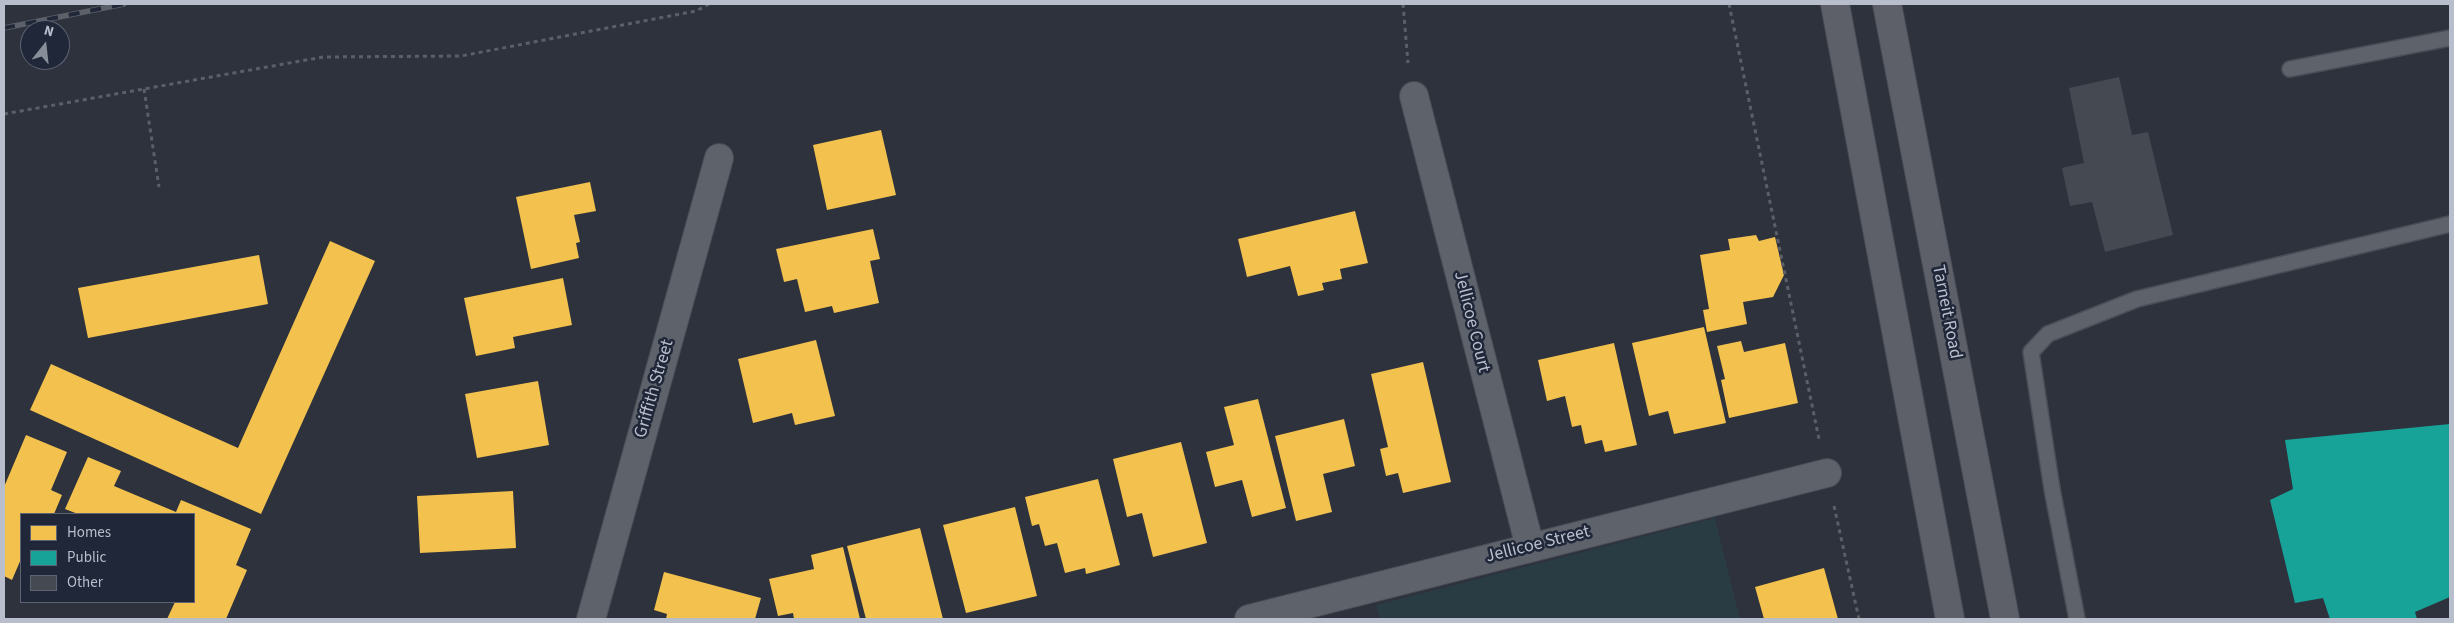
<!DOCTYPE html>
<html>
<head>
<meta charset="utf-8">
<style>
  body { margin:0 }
  #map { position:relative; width:2454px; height:623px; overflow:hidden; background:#2d323d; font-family:"Source Sans 3",sans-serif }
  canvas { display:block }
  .frame { position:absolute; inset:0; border:5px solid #b9becc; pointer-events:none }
  .legend { position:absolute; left:20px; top:513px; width:175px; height:90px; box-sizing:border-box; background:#202738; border:1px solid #5d6373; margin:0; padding:6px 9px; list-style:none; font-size:15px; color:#b9becc }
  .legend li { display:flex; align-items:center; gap:10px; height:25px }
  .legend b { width:25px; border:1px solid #5d6373 }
  .north { position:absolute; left:20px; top:20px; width:50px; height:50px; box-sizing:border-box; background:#202738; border:1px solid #5d6373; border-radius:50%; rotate:16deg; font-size:14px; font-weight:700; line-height:20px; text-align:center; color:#b9becc }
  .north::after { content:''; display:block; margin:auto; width:18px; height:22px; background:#888d9a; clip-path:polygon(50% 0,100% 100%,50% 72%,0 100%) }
</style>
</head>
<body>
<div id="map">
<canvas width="2454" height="623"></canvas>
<div class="frame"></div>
<ul class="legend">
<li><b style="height:14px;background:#f2c14e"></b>Homes</li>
<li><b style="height:14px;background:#17a398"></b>Public</li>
<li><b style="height:14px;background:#454952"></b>Other</li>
</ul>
<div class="north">N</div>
</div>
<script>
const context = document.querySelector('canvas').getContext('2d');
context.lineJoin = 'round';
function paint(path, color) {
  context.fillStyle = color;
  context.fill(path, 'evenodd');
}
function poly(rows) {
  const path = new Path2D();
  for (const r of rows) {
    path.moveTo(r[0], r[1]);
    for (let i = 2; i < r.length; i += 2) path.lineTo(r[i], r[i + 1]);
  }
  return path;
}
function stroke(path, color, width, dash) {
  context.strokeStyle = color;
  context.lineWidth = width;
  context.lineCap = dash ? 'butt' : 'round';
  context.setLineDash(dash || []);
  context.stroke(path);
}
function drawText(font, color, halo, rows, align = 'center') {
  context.font = font + ' "Source Sans 3",sans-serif';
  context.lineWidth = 5;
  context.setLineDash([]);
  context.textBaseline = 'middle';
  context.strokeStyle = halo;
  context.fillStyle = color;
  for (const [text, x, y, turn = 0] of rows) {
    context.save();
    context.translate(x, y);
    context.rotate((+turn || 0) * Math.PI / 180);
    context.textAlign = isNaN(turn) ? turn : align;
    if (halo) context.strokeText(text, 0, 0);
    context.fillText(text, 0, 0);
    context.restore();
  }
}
const green = poly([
  [1715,518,1740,619,1380,619,1376,605]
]);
const homes = poly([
  [881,130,896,195,827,210,813,145],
  [590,182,596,211,574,215,580,242,576,243,579,258,531,269,516,197],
  [1355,211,1368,263,1340,269,1342,279,1322,283,1324,290,1298,296,1290,266,1247,277,1238,239],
  [873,229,880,259,870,261,879,303,834,313,832,306,805,312,797,279,784,282,776,249],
  [1756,235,1759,241,1775,237,1784,275,1773,297,1743,302,1747,324,1707,332,1703,310,1709,309,1700,255,1730,250,1728,239],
  [330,241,375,261,261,514,30,410,51,364,238,448],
  [259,255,268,304,88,338,78,288],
  [563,278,572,325,513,337,515,348,476,356,464,298],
  [1704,327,1726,423,1674,434,1668,411,1649,416,1632,343],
  [816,340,835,416,795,425,792,413,753,423,738,359],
  [1741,341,1744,352,1785,343,1798,403,1729,418,1721,380,1725,379,1717,346],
  [1614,343,1637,445,1605,452,1602,440,1585,444,1581,425,1572,427,1565,396,1547,401,1538,360],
  [1423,362,1451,482,1403,493,1398,473,1386,476,1380,449,1388,447,1371,374],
  [538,381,549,445,477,458,465,394],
  [1258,399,1286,508,1252,517,1242,480,1215,487,1206,452,1234,445,1224,407],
  [1344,419,1355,466,1323,474,1332,512,1296,521,1275,436],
  [26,435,67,452,51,490,62,495,54,514,21,514,21,559,12,580,4,576,4,487],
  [1181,442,1207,543,1153,557,1142,513,1127,517,1113,459],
  [88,457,121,471,114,486,176,512,181,500,251,529,236,565,247,570,226,619,167,619,175,602,194,602,194,514,78,514,65,509],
  [1098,479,1120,565,1086,574,1085,568,1065,573,1057,543,1045,546,1039,524,1032,526,1025,497],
  [513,491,516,548,420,553,417,496],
  [1015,507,1037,596,966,613,943,525],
  [920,528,943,619,866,619,847,546],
  [843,547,860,619,794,619,793,613,778,616,769,579,814,569,811,555],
  [1824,568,1838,619,1764,619,1755,587],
  [664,572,761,598,755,619,666,619,667,614,654,610]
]);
const public = poly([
  [2450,424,2450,597,2415,612,2417,619,2330,619,2323,598,2295,603,2270,500,2293,489,2285,440]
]);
const building = poly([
  [2119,77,2132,135,2148,132,2173,235,2105,252,2092,202,2070,206,2062,168,2084,163,2069,88]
]);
const path = poly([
  [1403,4,1408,63],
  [1729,4,1819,439],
  [144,89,159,187],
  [4,114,323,57,461,56,696,11,709,4],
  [1834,506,1859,619]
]);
const lane = poly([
  [2290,69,2450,38],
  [2077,619,2052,489,2031,352,2048,334,2137,299,2450,224]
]);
const street = poly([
  [1414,96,1530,547],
  [591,619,719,158],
  [1249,619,1827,473]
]);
const secondary = poly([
  [1835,4,1950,619],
  [1887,4,2005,619]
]);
const rail = poly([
  [4,28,124,4]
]);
const streetNames = [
  ["Tarneit Road",1946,312,79],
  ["Jellicoe Court",1471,322,76],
  ["Griffith Street",655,389,-74],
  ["Jellicoe Street",1538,545,-14]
];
paint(green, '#2a3c43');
paint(homes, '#f2c14e');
paint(public, '#17a398');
paint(building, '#454952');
stroke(lane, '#4a4d56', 18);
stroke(street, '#4a4d56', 30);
stroke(secondary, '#4a4d56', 30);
stroke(path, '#5b6067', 3, [4, 4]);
stroke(lane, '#5e626a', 15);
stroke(street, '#5e626a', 28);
stroke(secondary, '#5d6069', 28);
stroke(rail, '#5c6068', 5.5);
stroke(rail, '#202738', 4, [11]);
drawText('18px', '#b9becc', '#202738', streetNames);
</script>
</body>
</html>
